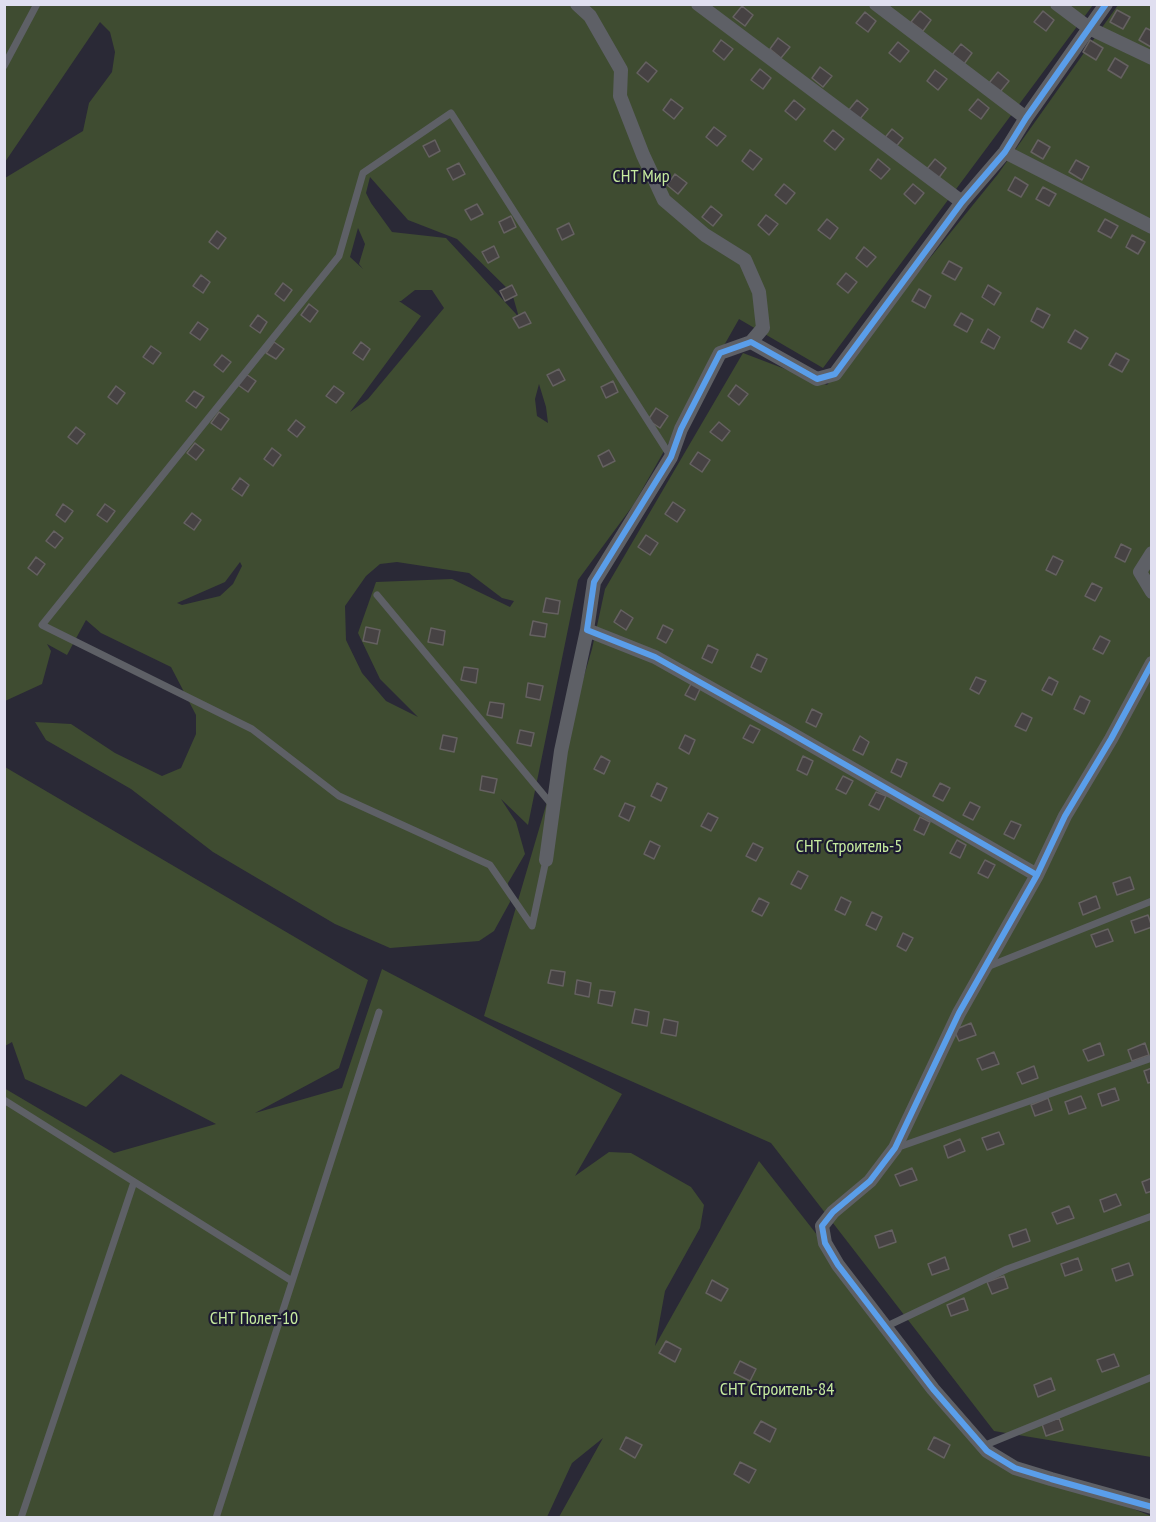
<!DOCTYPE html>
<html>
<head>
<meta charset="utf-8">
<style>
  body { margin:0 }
  #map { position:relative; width:1156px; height:1522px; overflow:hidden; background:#2a2936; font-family:"PT Sans Narrow",sans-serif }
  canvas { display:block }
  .frame { position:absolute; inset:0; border:6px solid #e0dff0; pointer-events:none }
</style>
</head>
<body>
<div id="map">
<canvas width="1156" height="1522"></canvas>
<div class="frame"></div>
</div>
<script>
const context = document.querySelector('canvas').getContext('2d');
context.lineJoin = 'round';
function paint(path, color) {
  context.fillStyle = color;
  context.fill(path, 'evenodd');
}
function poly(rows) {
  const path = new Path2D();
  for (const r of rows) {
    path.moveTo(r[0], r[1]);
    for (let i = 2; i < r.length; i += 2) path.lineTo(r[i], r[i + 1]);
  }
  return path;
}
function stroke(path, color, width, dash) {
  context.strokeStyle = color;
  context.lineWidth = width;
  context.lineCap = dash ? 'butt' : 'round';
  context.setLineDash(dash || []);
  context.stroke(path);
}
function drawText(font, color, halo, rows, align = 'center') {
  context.font = font + ' "PT Sans Narrow",sans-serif';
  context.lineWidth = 4.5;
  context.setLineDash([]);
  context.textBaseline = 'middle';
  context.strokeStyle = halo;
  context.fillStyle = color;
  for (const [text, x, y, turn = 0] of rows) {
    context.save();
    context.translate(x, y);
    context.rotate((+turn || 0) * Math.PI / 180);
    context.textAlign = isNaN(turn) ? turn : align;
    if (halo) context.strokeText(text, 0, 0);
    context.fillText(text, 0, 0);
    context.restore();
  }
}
const green = poly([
  [4,5,1093,5,823,368,739,319,634,504,578,580,528,825,501,799,516,822,525,854,508,883,510,902,494,931,479,941,390,948,335,924,213,852,131,789,46,740,35,722,71,724,115,753,162,776,181,768,196,734,196,715,171,667,101,633,86,620,67,655,47,644,51,651,42,684,5,701,5,178,83,131,89,103,112,72,115,52,110,32,100,22,5,162],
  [370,177,408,220,457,239,512,293,520,321,516,314,446,238,392,232,371,203,366,193],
  [358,228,365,244,359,264,363,269,350,257],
  [415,290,432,290,444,308,368,399,350,412,421,316,399,301,401,301],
  [539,384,546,407,548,423,537,416,535,399],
  [240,562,242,566,233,584,220,596,182,605,177,603,225,582],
  [397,562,469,573,502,598,514,601,510,607,452,579,376,582,358,633,380,679,418,717,386,701,362,673,346,640,345,606,366,576,380,564],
  [1118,5,1151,5,1151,1457,994,1431,771,1143,484,1016,592,649,605,589,743,353,827,385,998,174],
  [5,767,368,980,339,1068,255,1113,342,1088,382,969,622,1094,575,1176,609,1152,631,1153,691,1187,704,1205,700,1228,665,1291,655,1346,759,1161,987,1451,1151,1516,1151,1517,559,1517,603,1438,572,1463,547,1517,5,1517,4,1088,114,1153,216,1124,121,1074,86,1107,25,1079,12,1042,5,1046]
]);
const building = poly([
  [742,6,753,15,745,26,733,17,742,6],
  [1117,10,1130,17,1123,29,1110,22,1117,10],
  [920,11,931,20,923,31,911,22,920,11],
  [1043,11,1054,20,1046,31,1034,22,1043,11],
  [865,12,876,21,868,32,856,23,865,12],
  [1146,28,1152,31,1151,47,1139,40,1146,28],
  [778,38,790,47,781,58,770,49,778,38],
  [721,40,733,49,724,60,713,51,721,40],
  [1090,40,1103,48,1096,60,1083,52,1090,40],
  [898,42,909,51,900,62,889,53,898,42],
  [961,44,972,53,964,64,952,55,961,44],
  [1115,58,1128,66,1121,78,1108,70,1115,58],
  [646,62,657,71,648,82,637,73,646,62],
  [820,67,832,76,823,87,812,78,820,67],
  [760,69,771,78,763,89,751,80,760,69],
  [935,70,947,79,938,90,927,81,935,70],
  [998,72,1009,81,1000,92,989,83,998,72],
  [671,99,683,108,674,119,663,110,671,99],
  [978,99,989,108,981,119,969,110,978,99],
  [794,100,805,109,796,120,785,111,794,100],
  [857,100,868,109,859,120,848,111,857,100],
  [714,127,726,136,717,146,706,137,714,127],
  [892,129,903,138,894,149,883,140,892,129],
  [833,130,844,139,835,150,824,141,833,130],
  [435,140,440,151,429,157,423,146,435,140],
  [1038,140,1050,147,1043,159,1031,152,1038,140],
  [750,150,762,159,753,170,742,161,750,150],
  [878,159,890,169,881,179,870,170,878,159],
  [935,159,946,168,938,179,926,170,935,159],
  [1076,160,1089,167,1082,180,1069,172,1076,160],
  [459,163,465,174,453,180,447,169,459,163],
  [675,174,687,183,678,194,667,185,675,174],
  [1015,177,1028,185,1021,197,1008,190,1015,177],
  [784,184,795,193,786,204,775,195,784,184],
  [913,184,924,193,915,204,904,194,913,184],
  [1043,187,1056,194,1049,206,1036,199,1043,187],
  [477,204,483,214,471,220,465,210,477,204],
  [711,206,722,215,713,226,702,217,711,206],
  [766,215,778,224,769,235,758,225,766,215],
  [511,216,516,227,504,233,499,222,511,216],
  [827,219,838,228,830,239,818,230,827,219],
  [1105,219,1118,226,1111,238,1098,231,1105,219],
  [569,223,574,234,562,240,557,229,569,223],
  [217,231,226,238,218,249,209,242,217,231],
  [1132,235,1145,242,1138,254,1126,247,1132,235],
  [494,246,499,257,488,263,482,252,494,246],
  [864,247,876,257,867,267,856,258,864,247],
  [949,261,962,268,955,280,942,273,949,261],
  [846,273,857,282,848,293,837,284,846,273],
  [201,275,210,282,203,293,193,286,201,275],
  [283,283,292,290,284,301,275,294,283,283],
  [512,285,517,295,505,301,500,291,512,285],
  [988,285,1001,293,994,305,982,297,988,285],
  [919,289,931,296,925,308,912,301,919,289],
  [309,304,318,311,310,322,301,315,309,304],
  [1037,308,1050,315,1043,328,1031,321,1037,308],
  [525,312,531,323,519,328,513,318,525,312],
  [961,313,973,320,967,332,954,325,961,313],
  [258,315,267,322,260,333,250,326,258,315],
  [198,322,208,329,200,340,190,333,198,322],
  [988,329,1000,337,994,349,981,342,988,329],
  [1075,330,1088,338,1081,349,1068,342,1075,330],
  [274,342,284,349,276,359,266,353,274,342],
  [361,342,370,349,363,360,353,353,361,342],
  [151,346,161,353,153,364,143,357,151,346],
  [1116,353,1129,360,1122,372,1109,365,1116,353],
  [222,355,231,362,223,372,214,365,222,355],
  [559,369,565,380,553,386,547,375,559,369],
  [246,374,256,381,248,392,238,385,246,374],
  [613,381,618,392,606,398,601,387,613,381],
  [736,385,748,394,739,405,728,396,736,385],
  [116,386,125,393,117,404,108,397,116,386],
  [334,386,344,393,336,403,326,396,334,386],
  [194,391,204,397,196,408,186,401,194,391],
  [656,408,668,416,660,428,648,420,656,408],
  [219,412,229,419,221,430,211,423,219,412],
  [296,420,305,427,297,437,288,430,296,420],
  [719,422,730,431,722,441,710,432,719,422],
  [76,427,85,434,77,444,68,437,76,427],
  [195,443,204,450,196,460,187,453,195,443],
  [272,448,281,455,273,466,264,459,272,448],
  [609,450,615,461,603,467,598,456,609,450],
  [698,452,710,460,702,472,690,464,698,452],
  [240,478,249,485,242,496,232,489,240,478],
  [673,502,685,510,677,522,665,514,673,502],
  [63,504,73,511,65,522,56,515,63,504],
  [105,504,115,511,107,522,97,515,105,504],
  [192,513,201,520,194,530,184,523,192,513],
  [54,531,63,538,55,548,46,541,54,531],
  [646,535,658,543,650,555,638,547,646,535],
  [1121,544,1131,549,1125,562,1115,557,1121,544],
  [1053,556,1063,561,1056,575,1046,570,1053,556],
  [36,557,45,564,37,575,28,568,36,557],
  [1092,583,1102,588,1095,601,1085,596,1092,583],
  [546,598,560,601,558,614,543,612,546,598],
  [621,610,633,618,626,630,614,622,621,610],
  [533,621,547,624,545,637,530,635,533,621],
  [663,625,673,630,666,643,657,638,663,625],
  [366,627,380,630,377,644,363,641,366,627],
  [431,628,445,631,443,645,428,642,431,628],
  [1100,636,1110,641,1103,654,1093,649,1100,636],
  [708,645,718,650,712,663,702,658,708,645],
  [757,654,767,659,761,672,751,667,757,654],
  [464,667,478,669,476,683,461,680,464,667],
  [976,677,986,681,979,694,970,689,976,677],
  [1049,677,1058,682,1052,695,1042,690,1049,677],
  [692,682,701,687,695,700,685,695,692,682],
  [528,683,543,686,540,700,526,697,528,683],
  [1080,696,1090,701,1084,714,1074,709,1080,696],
  [490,702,504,704,502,718,487,715,490,702],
  [812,709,822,714,816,727,806,722,812,709],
  [1022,713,1032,718,1026,731,1015,726,1022,713],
  [750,725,760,730,753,743,743,738,750,725],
  [520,730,534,733,531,746,517,743,520,730],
  [443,735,457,738,454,752,440,749,443,735],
  [685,735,695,740,689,754,679,748,685,735],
  [860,736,869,742,863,755,853,750,860,736],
  [601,756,610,761,604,774,594,769,601,756],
  [803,756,813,761,807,775,797,770,803,756],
  [897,759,907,763,901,777,891,772,897,759],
  [482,776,497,779,494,793,480,790,482,776],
  [843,776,853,781,846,794,836,789,843,776],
  [657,783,667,788,661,801,651,796,657,783],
  [940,783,950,788,943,801,933,796,940,783],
  [876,792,886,796,879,810,869,805,876,792],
  [970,802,980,807,973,820,963,815,970,802],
  [625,803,635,807,629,821,619,816,625,803],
  [708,813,718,818,711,831,701,826,708,813],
  [920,817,930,822,924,835,914,830,920,817],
  [1011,821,1021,825,1014,839,1004,834,1011,821],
  [957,840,966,845,960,858,950,853,957,840],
  [650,841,660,846,654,859,644,854,650,841],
  [753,843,763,848,756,861,746,856,753,843],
  [985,860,995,865,988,878,978,873,985,860],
  [798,871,808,876,801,889,791,884,798,871],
  [1130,877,1134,889,1117,895,1113,883,1130,877],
  [1096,896,1100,908,1083,915,1079,903,1096,896],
  [841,897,851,902,845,915,835,910,841,897],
  [759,898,769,903,762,916,752,911,759,898],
  [872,912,882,917,876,930,866,925,872,912],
  [1148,915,1152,927,1135,933,1131,921,1148,915],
  [1108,929,1113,941,1096,947,1091,935,1108,929],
  [903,933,913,938,906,951,897,946,903,933],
  [551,970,565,972,563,986,548,983,551,970],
  [577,980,591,983,589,997,575,994,577,980],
  [600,990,615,992,612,1006,598,1003,600,990],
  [635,1009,649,1012,647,1026,632,1023,635,1009],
  [664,1019,678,1022,676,1036,661,1033,664,1019],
  [971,1023,976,1035,959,1041,954,1030,971,1023],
  [1100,1043,1104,1055,1088,1061,1083,1050,1100,1043],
  [1145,1043,1149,1055,1132,1061,1128,1050,1145,1043],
  [994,1052,999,1064,982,1070,977,1059,994,1052],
  [1034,1066,1038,1078,1022,1084,1017,1073,1034,1066],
  [1152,1068,1152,1082,1148,1083,1144,1071,1152,1068],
  [1115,1088,1119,1100,1102,1106,1098,1094,1115,1088],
  [1081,1096,1086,1108,1069,1114,1065,1102,1081,1096],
  [1048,1098,1052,1110,1035,1116,1031,1105,1048,1098],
  [999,1132,1004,1144,987,1150,982,1138,999,1132],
  [960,1139,965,1151,948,1158,944,1146,960,1139],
  [912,1168,917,1180,900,1186,895,1175,912,1168],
  [1152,1178,1152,1191,1146,1193,1142,1182,1152,1178],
  [1116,1194,1121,1205,1104,1212,1100,1200,1116,1194],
  [1069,1206,1074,1218,1057,1224,1052,1213,1069,1206],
  [1026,1229,1030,1241,1013,1247,1009,1235,1026,1229],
  [892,1230,896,1242,879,1248,875,1236,892,1230],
  [945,1257,949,1269,932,1275,928,1264,945,1257],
  [1078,1258,1082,1270,1065,1276,1061,1264,1078,1258],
  [1129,1263,1133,1275,1116,1281,1112,1269,1129,1263],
  [1004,1276,1008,1288,992,1294,987,1282,1004,1276],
  [712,1280,728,1289,721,1301,706,1293,712,1280],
  [964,1298,968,1310,951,1316,947,1305,964,1298],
  [666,1341,681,1349,675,1362,659,1353,666,1341],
  [1114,1354,1119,1366,1102,1372,1097,1360,1114,1354],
  [740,1361,756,1369,750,1381,734,1373,740,1361],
  [1051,1378,1055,1390,1038,1397,1034,1385,1051,1378],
  [1059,1418,1063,1430,1046,1436,1042,1424,1059,1418],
  [761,1421,776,1429,770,1442,754,1433,761,1421],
  [626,1437,642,1445,635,1458,620,1449,626,1437],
  [934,1437,950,1445,944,1458,928,1449,934,1437],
  [740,1462,756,1470,749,1483,734,1474,740,1462]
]);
const lane = poly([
  [4,66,37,4],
  [377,595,552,805],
  [546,860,532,926,490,865,339,796,252,729,42,625,339,256,363,173,451,113,671,457],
  [987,967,1152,901],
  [4,1100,292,1281],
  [896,1148,1152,1058],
  [885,1327,1007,1269,1152,1216],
  [983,1446,1152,1377],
  [21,1518,134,1182],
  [216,1518,379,1012]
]);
const street = poly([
  [577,4,590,16,621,70,620,96,643,155,664,200,705,235,745,260,759,292,763,328,751,342],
  [698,4,962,202],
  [876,4,1026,118],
  [1057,4,1089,28,1152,58],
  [1005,152,1152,227],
  [1152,553,1140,572,1152,592],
  [1152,663,1111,739,1065,816,1037,875,959,1013,895,1148,870,1181,833,1212,822,1226,825,1243,838,1265,933,1389,987,1451,1015,1468,1051,1479,1152,1507],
  [546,860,561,751,587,630],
  [1037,875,785,730,655,657,587,630,594,582,671,457,681,429,720,353,751,342,817,379,835,374,962,202,1005,152,1026,118,1106,4]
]);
const cycleway = poly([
  [1152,663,1111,739,1065,816,1037,875,959,1013,895,1148,870,1181,833,1212,822,1226,825,1243,838,1265,933,1389,987,1451,1015,1468,1051,1479,1152,1507],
  [1037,875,785,730,655,657,587,630,594,582,671,457,681,429,720,353,751,342,817,379,835,374,962,202,1005,152,1026,118,1106,4]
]);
const parkNames = [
  ["СНТ Мир",641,177],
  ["СНТ Строитель-5",849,847],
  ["СНТ Полет-10",254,1319],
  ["СНТ Строитель-84",777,1390]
];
paint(green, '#3f4c31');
paint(building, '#464243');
stroke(building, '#656161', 1.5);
stroke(lane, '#5e6066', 7);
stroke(street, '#5e6066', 14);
stroke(cycleway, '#5a9eea', 6);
drawText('18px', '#c6eb9f', '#1c1a31', parkNames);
</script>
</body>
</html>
